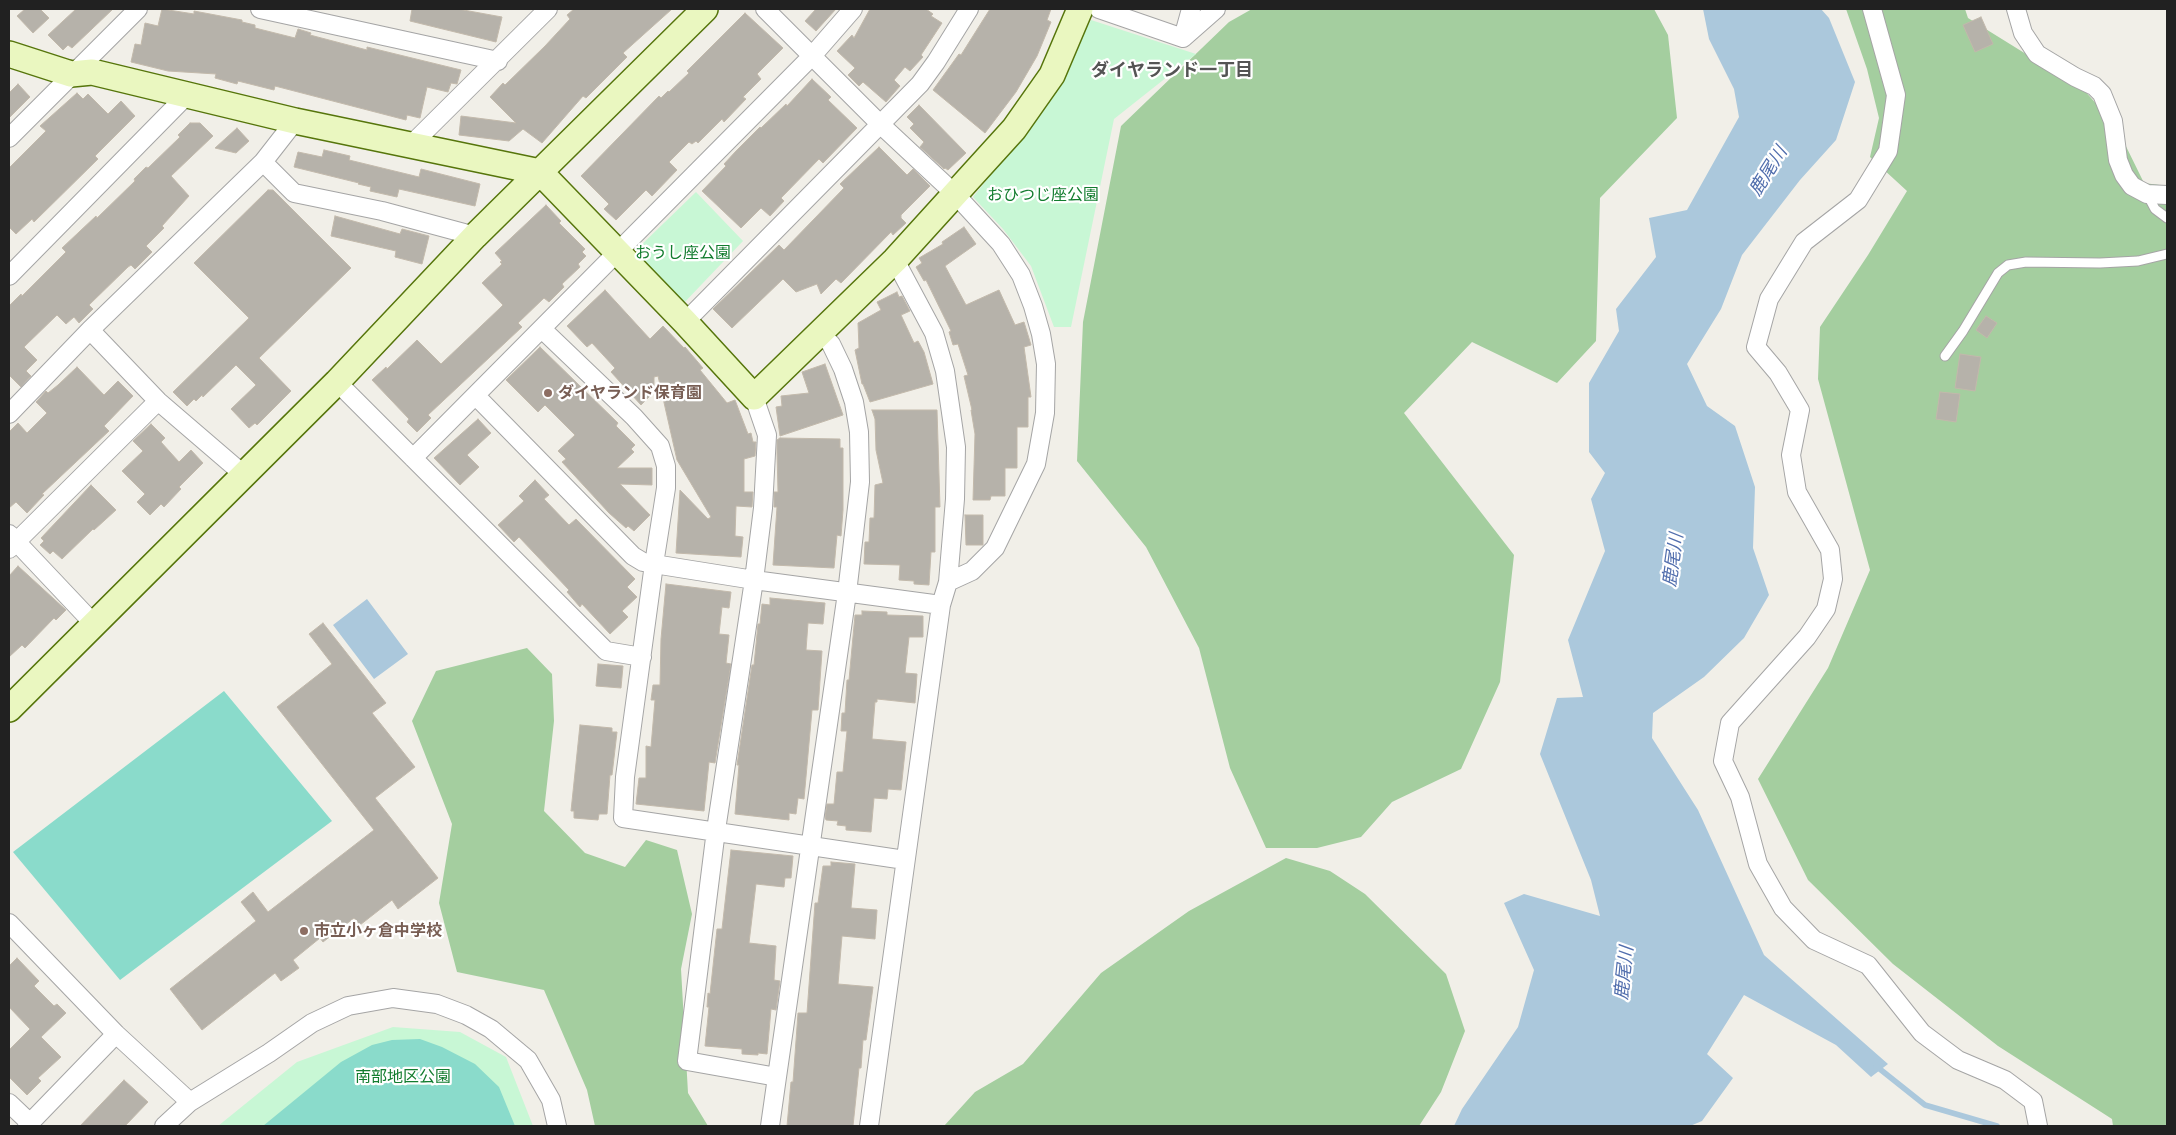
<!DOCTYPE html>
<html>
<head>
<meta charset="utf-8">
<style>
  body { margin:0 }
  #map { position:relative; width:2176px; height:1135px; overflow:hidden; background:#f1efe8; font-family:Lato,sans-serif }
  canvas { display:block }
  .frame { position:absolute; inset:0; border:10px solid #212121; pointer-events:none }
</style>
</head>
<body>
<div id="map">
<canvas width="2176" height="1135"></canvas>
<div class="frame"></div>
</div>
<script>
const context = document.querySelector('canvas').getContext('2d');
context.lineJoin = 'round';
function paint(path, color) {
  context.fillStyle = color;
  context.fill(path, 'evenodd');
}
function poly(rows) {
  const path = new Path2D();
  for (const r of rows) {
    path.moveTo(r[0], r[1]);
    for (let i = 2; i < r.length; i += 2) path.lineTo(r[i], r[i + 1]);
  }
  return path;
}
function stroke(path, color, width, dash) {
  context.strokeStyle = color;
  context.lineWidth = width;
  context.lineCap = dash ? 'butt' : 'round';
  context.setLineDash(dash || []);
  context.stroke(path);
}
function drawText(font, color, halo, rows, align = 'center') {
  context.font = font + ' Lato,"Noto Sans JP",sans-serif';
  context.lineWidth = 4.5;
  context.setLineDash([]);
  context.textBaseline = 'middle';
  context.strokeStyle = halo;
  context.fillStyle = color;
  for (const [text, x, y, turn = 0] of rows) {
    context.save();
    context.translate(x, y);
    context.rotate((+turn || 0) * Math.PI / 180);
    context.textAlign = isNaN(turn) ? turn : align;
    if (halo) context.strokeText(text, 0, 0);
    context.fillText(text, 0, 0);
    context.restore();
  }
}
const forest = poly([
  [1252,9,1654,9,1668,35,1677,118,1600,198,1596,341,1557,383,1472,342,1404,413,1514,555,1500,682,1461,769,1392,802,1361,837,1317,848,1266,848,1230,768,1199,648,1146,547,1077,461,1083,322,1121,126,1229,22],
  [1846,9,1965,9,1968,18,2084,90,2116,126,2144,183,2167,186,2167,1126,2113,1126,2112,1119,1998,1046,1893,964,1808,880,1758,779,1828,668,1870,570,1818,379,1820,327,1868,255,1907,191,1870,157,1879,118,1867,69],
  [527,648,552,674,554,721,544,811,585,853,625,867,646,840,677,850,692,914,681,969,688,1093,708,1126,595,1126,587,1090,544,990,457,972,439,903,452,824,412,721,436,671],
  [1286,858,1330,871,1365,894,1446,974,1465,1031,1441,1092,1419,1126,944,1126,975,1092,1023,1064,1101,973,1189,911]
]);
const park = poly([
  [1091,20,1196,54,1114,119,1071,327,1054,327,1031,266,1003,229,973,197,1038,116],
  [696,192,743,241,682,305,634,252],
  [393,1027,460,1032,506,1057,533,1126,218,1126,297,1062]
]);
const pitch = poly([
  [224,691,332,821,120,980,13,852],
  [420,1039,442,1047,475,1064,499,1087,515,1126,263,1126,341,1062,372,1045,392,1040]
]);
const water = poly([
  [1703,9,1821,9,1829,18,1855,82,1836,140,1800,180,1742,255,1721,309,1687,364,1707,406,1735,426,1755,487,1753,548,1769,595,1744,638,1704,677,1653,713,1652,738,1698,810,1764,955,1888,1064,1871,1077,1836,1045,1744,995,1707,1054,1733,1078,1702,1121,1690,1126,1454,1126,1462,1109,1518,1027,1534,970,1504,903,1524,894,1600,916,1591,880,1540,754,1557,698,1583,697,1568,640,1605,551,1591,499,1605,473,1589,452,1589,383,1619,331,1616,309,1656,257,1649,218,1687,210,1739,117,1734,89,1709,39],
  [367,599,408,654,374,679,333,625]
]);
const stream = poly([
  [1876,1066,1925,1105,1997,1126]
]);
const building = poly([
  [25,9,40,9,49,18,33,33,17,16,25,9],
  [76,9,113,9,72,48,68,45,63,50,48,35,76,9],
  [162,9,194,14,194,11,242,20,242,22,255,25,255,28,295,38,298,29,311,33,310,35,367,50,367,47,461,70,457,84,451,83,448,92,427,87,420,118,407,115,406,120,275,86,274,90,238,81,237,84,215,78,216,74,168,71,131,62,135,44,141,45,145,23,158,26,162,9],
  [412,9,458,9,502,17,496,42,410,21,412,9],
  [574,9,672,9,623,53,627,57,586,98,583,96,542,143,523,129,509,141,459,135,461,116,516,123,490,97,503,83,505,85,545,46,570,19,567,15,574,9],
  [816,9,836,9,816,31,805,21,816,9],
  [870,9,926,9,933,14,931,16,942,23,921,55,923,57,910,71,905,67,894,80,900,86,886,102,863,82,859,86,848,75,855,68,837,51,852,35,854,38,870,9],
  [990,9,1051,9,1047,20,1051,22,1037,56,1016,92,985,133,933,90,959,54,961,55,990,9],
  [745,13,783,48,757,74,761,79,743,97,746,99,724,122,722,119,698,143,696,141,692,144,689,142,669,162,677,170,652,196,646,190,616,220,604,209,609,204,581,176,659,96,661,98,668,91,669,92,689,73,687,71,745,13],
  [1981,17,1993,44,1975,52,1963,25,1981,17],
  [812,79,831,97,828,100,857,128,823,163,819,159,781,198,784,201,770,216,761,208,741,228,702,191,726,166,724,164,736,151,760,127,761,128,786,104,787,106,812,79],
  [18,84,30,97,9,118,9,93,18,84],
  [77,93,83,99,88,94,108,114,121,101,135,116,95,156,98,159,34,222,32,219,16,234,9,227,9,168,46,131,40,126,77,93],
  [919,105,966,153,948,170,945,168,944,169,920,147,924,142,910,128,914,124,907,117,919,105],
  [190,123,200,123,213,136,171,176,189,196,162,226,164,228,146,246,152,252,135,269,131,265,128,267,89,305,93,309,79,323,74,317,66,324,57,315,24,347,37,360,26,371,31,376,21,387,9,375,9,306,21,294,22,296,66,252,62,248,96,216,97,218,135,181,134,179,146,167,148,168,180,137,178,135,190,123],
  [237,128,249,141,236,153,215,148,237,128],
  [879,147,907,175,913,169,930,186,901,215,901,218,906,223,893,235,891,232,841,283,836,279,821,294,817,284,796,292,783,279,732,328,713,309,779,245,784,250,844,188,840,184,879,147],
  [324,150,350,156,349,160,419,177,421,169,480,184,475,206,399,189,397,197,370,191,371,187,358,184,359,183,294,167,298,152,322,157,324,150],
  [268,190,273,190,351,268,259,358,291,391,257,425,255,423,249,428,231,409,256,385,236,365,203,397,202,395,196,401,194,399,187,406,173,392,249,318,194,263,268,190],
  [546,205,561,221,559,223,585,249,582,252,586,256,578,264,580,267,562,284,564,287,549,302,544,298,518,323,522,327,428,415,431,418,417,432,407,422,409,419,372,380,386,367,387,369,417,340,441,364,500,308,503,305,482,283,502,264,500,262,502,261,495,253,546,205],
  [335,216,400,234,402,229,429,236,422,264,395,257,396,251,331,236,335,216],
  [964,227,976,244,945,266,966,305,999,290,1015,325,1024,322,1031,345,1024,347,1031,397,1028,397,1028,427,1017,427,1017,468,1005,468,1005,496,991,496,990,500,973,500,975,434,971,410,972,410,964,376,968,375,958,344,953,345,949,332,951,331,926,280,924,281,916,267,922,263,919,258,943,244,942,242,964,227],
  [605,290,650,339,663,326,684,348,685,347,703,368,700,370,727,403,735,400,748,434,751,433,753,442,756,442,755,456,744,459,744,492,753,492,752,507,736,506,735,536,743,537,741,557,676,553,680,490,708,519,711,517,677,460,658,376,654,377,654,392,641,405,611,372,615,368,592,343,587,347,567,326,605,290],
  [897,292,899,297,902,296,910,311,901,315,914,343,918,341,924,352,933,384,870,402,863,384,862,384,855,350,859,348,858,323,881,310,877,302,897,292],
  [1986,316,1997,323,1987,338,1976,330,1986,316],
  [540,347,618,423,616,426,635,445,631,449,634,452,617,468,652,468,652,485,620,484,650,515,634,531,628,526,626,528,609,513,562,462,566,459,558,451,575,435,545,405,538,412,506,380,540,347],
  [1960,354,1981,357,1975,391,1955,388,1960,354],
  [825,364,843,415,780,436,776,407,782,406,781,396,809,393,802,372,825,364],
  [77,367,104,395,118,381,133,396,104,426,109,431,42,494,44,495,27,513,16,502,9,508,9,432,18,423,27,433,47,413,36,402,46,391,48,393,58,385,77,367],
  [1940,392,1960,394,1956,422,1936,419,1940,392],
  [872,410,937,410,940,507,935,507,935,552,931,552,929,585,914,584,914,581,899,580,900,565,864,564,865,542,869,542,870,518,874,518,875,485,883,483,876,450,875,419,872,410],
  [478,419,491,433,467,455,479,467,460,485,434,458,478,419],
  [151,424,165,438,161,442,179,462,191,450,203,463,179,487,181,489,164,507,161,504,150,515,137,502,145,494,122,471,143,451,133,441,151,424],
  [780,438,840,439,840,448,843,448,843,510,841,536,837,535,834,568,773,565,777,507,774,507,774,492,778,492,777,452,777,440,780,438],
  [535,480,549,495,544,499,569,525,576,519,635,579,627,587,637,597,622,611,628,617,610,634,582,604,580,607,567,592,569,590,519,537,514,542,498,525,524,501,519,496,535,480],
  [91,485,116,510,94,530,93,529,62,559,53,551,50,554,40,545,44,541,41,538,91,485],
  [965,515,983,515,983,545,966,545,965,515],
  [18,566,66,610,56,620,54,618,25,648,22,645,9,657,9,576,18,566],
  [666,584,731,592,729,608,722,607,719,634,729,635,726,663,731,664,715,763,709,762,704,811,636,804,639,778,646,778,646,746,651,747,655,700,651,700,653,685,660,685,661,639,666,584],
  [770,598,825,603,823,624,808,623,806,650,822,651,818,710,812,710,804,799,798,798,796,814,789,813,789,820,735,814,739,765,737,765,752,665,754,665,758,624,760,624,762,604,770,605,770,598],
  [862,611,887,612,887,615,923,616,923,637,909,637,905,673,917,674,915,703,877,699,877,702,875,702,872,739,906,742,901,790,888,789,887,799,874,798,871,832,846,830,846,826,837,825,838,821,826,820,825,817,827,804,834,804,837,772,843,772,847,731,841,731,842,713,845,713,847,680,849,680,855,615,862,615,862,611],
  [323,623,386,703,372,713,415,767,375,798,438,878,398,909,392,900,360,925,354,918,323,942,320,938,293,960,299,968,281,981,275,973,202,1030,170,989,256,921,241,902,253,892,268,912,374,830,277,707,332,664,309,634,323,623],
  [598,664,623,666,621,688,596,686,598,664],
  [580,725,612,728,612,732,617,732,612,775,610,775,607,814,599,814,598,820,574,818,574,811,571,811,580,725],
  [731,850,793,856,791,878,785,878,784,887,756,884,749,943,776,946,774,980,780,981,776,1010,771,1009,767,1054,758,1053,758,1055,742,1054,742,1049,705,1046,709,1007,707,1007,708,993,710,994,717,929,722,929,731,850],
  [831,862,855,864,851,908,877,910,875,939,842,936,838,984,873,987,866,1040,863,1040,861,1068,859,1068,853,1126,787,1126,791,1082,793,1082,798,1013,807,1013,815,903,818,903,823,866,831,866,831,862],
  [17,958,39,981,34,986,54,1006,57,1004,66,1013,41,1037,61,1057,38,1078,41,1081,27,1095,9,1077,9,1050,30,1029,9,1007,9,966,17,958],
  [124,1080,148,1102,125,1126,80,1126,124,1080]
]);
const lane = poly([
  [2147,194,2155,209,2167,218],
  [1945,356,1963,331,1998,273,2008,265,2026,262,2100,263,2138,261,2167,254]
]);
const street = poly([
  [260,9,498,61],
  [765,9,880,124,955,194,1001,244,1021,275,1033,306,1041,334,1046,364,1045,413,1036,464,995,548,972,571,948,582],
  [1099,9,1183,38,1216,9],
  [1872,9,1896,95,1888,151,1858,200,1804,242,1769,299,1756,347,1778,373,1800,410,1791,455,1797,492,1830,550,1833,579,1826,609,1807,637,1730,723,1723,761,1740,797,1758,864,1783,908,1814,940,1868,965,1922,1033,1958,1060,2005,1080,2033,1101,2038,1126],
  [2016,9,2023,33,2037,54,2075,77,2094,86,2102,94,2113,121,2118,160,2124,175,2132,186,2147,194,2167,195],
  [1183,38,1191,9],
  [9,138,138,9],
  [411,145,548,9],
  [263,162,294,193,382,211,475,236],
  [9,276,188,94],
  [685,322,920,84,936,62,969,9],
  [90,330,158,401,243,474],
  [337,382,606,651,642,657],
  [476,396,633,556,643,562,654,564,666,488,666,466,660,446,634,417,542,329],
  [754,397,767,435,763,508,754,580,716,830,687,1061,777,1077,770,1126],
  [9,414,90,330,263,162,295,121],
  [413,458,812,56,853,9],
  [9,534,94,624],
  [9,549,158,401],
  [905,860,623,818,625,777,654,564,754,580,941,605],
  [9,923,116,1034,190,1102],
  [777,1077,847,593,860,482,859,432,854,402,843,369,831,344,820,333],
  [9,1103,30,1123],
  [27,1126,116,1034],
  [164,1126,190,1102,269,1053,312,1023,348,1006,393,998,437,1004,466,1015,491,1029,528,1060,551,1100,557,1126],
  [869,1126,941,605,948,582,955,499,956,447,945,371,934,333,895,260]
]);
const secondary = poly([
  [9,54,71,74,92,72,295,121,540,172,685,322,754,397,895,260,1014,129,1052,75,1080,9],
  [9,709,337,382,475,236,705,9]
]);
const markers = [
  [548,393,5,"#8d6e63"],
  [304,931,5,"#8d6e63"]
];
const parkNames = [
  ["おひつじ座公園",1043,195],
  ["おうし座公園",683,253],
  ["南部地区公園",403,1077]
];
const educationNames = [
  ["ダイヤランド保育園",558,393],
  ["市立小ヶ倉中学校",314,931]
];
const neighbourhoodNames = [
  ["ダイヤランド一丁目",1172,70]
];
const waterNames = [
  ["鹿尾川",1768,171,-58],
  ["鹿尾川",1673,560,-82],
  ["鹿尾川",1624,973,-84]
];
paint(forest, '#a4ce9f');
paint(park, '#c8f7d5');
paint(pitch, '#8adbcb');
paint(water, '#abc8dc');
stroke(stream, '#abc8dc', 5.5);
paint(building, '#b6b2aa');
stroke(building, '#c2b9ab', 1);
stroke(lane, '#a5a5a5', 11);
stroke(street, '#a5a5a5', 20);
stroke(secondary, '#56750b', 28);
stroke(lane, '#fff', 9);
stroke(street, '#fff', 18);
stroke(secondary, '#eaf7c0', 25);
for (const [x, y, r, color] of markers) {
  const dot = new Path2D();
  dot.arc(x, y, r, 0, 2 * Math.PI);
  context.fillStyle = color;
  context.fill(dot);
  stroke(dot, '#fff', 2);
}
drawText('16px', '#127c2e', '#fff', parkNames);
drawText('bold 16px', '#785e54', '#fff', educationNames, 'left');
drawText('bold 18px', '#545454', '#fff', neighbourhoodNames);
drawText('italic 18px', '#516ead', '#fff', waterNames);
</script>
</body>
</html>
